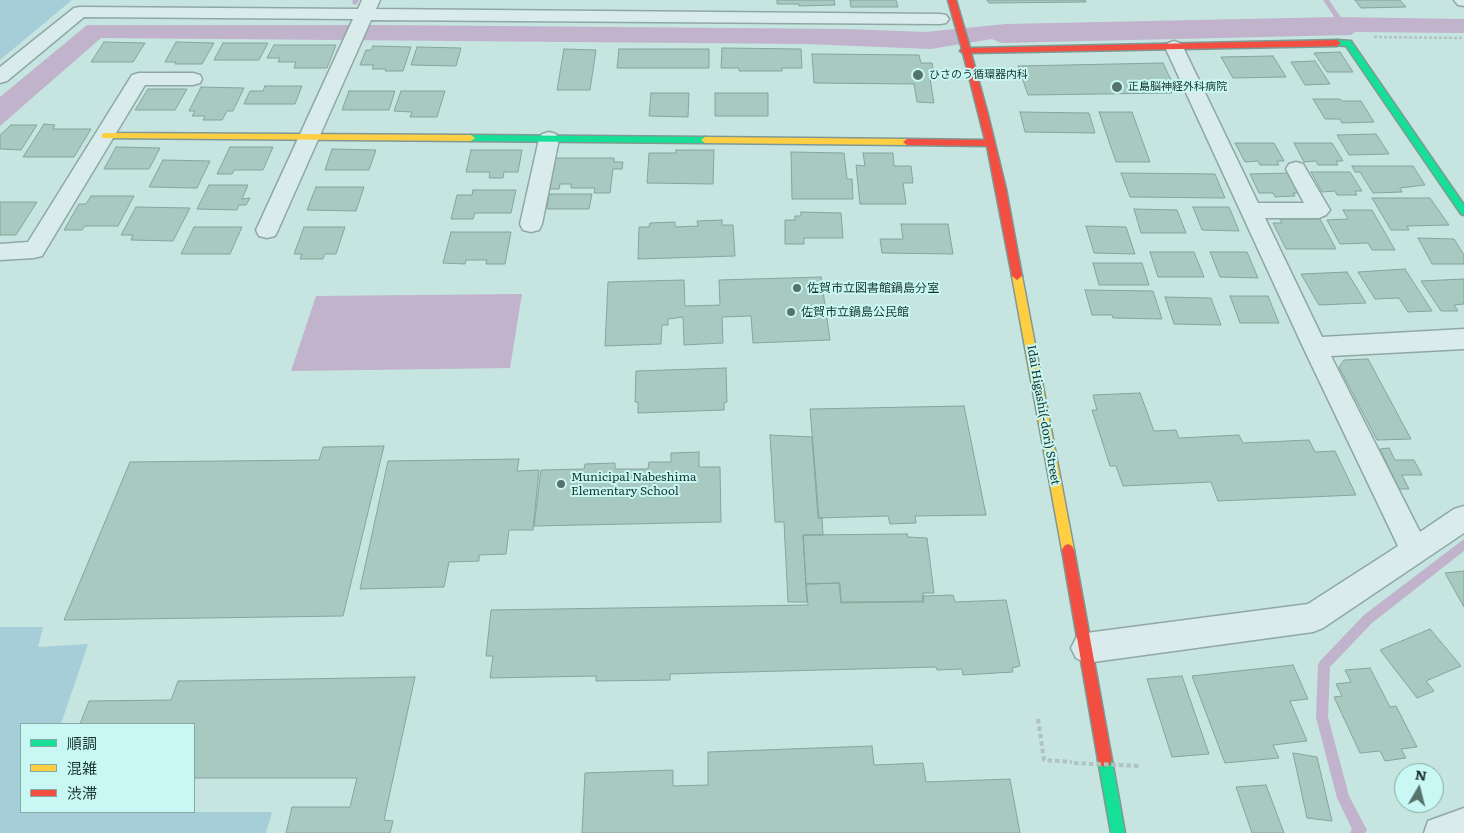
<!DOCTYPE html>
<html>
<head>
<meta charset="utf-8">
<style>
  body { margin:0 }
  #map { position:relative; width:1464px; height:833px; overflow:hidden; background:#c6e5e1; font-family:Literata,"Noto Sans JP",serif }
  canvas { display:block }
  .legend { position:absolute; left:20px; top:723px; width:175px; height:90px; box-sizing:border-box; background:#c9f8f4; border:1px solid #83aaa4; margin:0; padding:6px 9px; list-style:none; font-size:15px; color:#19362d }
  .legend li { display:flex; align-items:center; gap:10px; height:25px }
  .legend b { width:25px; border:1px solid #83aaa4 }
  .north { position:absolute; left:1394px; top:763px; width:50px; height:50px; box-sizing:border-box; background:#c9f8f4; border:1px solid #83aaa4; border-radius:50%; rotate:8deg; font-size:14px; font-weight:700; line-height:20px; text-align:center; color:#19362d }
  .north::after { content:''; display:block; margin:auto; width:18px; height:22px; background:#56736c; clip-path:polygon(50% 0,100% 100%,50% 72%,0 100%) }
</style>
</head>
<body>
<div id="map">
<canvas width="1464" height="833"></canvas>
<ul class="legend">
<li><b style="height:6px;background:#16e098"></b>順調</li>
<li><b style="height:6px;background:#ffcf43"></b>混雑</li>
<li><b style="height:6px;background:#f24e42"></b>渋滞</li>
</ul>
<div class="north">N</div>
</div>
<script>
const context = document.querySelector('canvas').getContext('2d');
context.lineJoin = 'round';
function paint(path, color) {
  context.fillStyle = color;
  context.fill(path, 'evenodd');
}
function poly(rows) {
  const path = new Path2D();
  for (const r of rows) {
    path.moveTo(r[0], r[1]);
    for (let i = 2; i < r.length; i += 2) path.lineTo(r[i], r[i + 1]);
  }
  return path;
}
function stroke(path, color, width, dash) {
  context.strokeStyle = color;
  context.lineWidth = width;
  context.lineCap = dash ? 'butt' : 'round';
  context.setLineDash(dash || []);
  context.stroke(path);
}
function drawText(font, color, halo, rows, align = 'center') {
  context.font = font + ' Literata,"Noto Sans JP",serif';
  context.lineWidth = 4;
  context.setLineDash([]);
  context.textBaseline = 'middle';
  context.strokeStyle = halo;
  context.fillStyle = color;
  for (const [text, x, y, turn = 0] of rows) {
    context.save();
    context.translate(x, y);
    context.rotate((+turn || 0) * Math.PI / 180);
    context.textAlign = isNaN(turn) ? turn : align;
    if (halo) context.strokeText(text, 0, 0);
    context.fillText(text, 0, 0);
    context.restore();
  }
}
const green = poly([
  [0,0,72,0,0,60],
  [0,627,43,627,38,647,88,644,61,724,21,724,21,812,272,812,266,833,0,833]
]);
const water = poly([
  [1337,17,1464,19,1464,33,1355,32,1351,35,1001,43,992,39,931,49,805,44,101,38,0,126,0,97,87,25,381,25,847,29,925,32,1006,24],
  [522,294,510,368,291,371,316,296]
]);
const stream = poly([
  [353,0,359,0,357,4,355,5,352,3,353,0],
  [1323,0,1329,0,1340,16,1349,23,1349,27,1343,27,1335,18,1323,0],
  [1464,539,1464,551,1372,623,1330,667,1328,717,1349,796,1367,830,1365,833,1350,833,1352,829,1337,798,1316,717,1318,665,1320,661,1364,615,1464,539]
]);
const building = poly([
  [777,0,834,0,835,5,799,6,799,4,777,4,777,0],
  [850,0,896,0,898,7,851,7,850,0],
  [987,0,1085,0,1086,2,989,3,987,0],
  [1355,0,1400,0,1406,7,1361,8,1355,0],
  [104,42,145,43,133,62,91,62,104,42],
  [176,42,214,43,202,64,175,64,176,62,165,62,176,42],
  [223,43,268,43,259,60,214,60,223,43],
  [274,45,336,45,327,68,294,68,296,62,278,62,280,58,267,58,274,45],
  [373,46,411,47,403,71,385,71,386,69,372,69,374,65,360,65,366,50,371,50,373,46],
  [417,47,461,48,456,66,411,65,417,47],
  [722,48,801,49,802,68,782,68,782,71,739,71,739,68,721,68,722,48],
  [564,49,596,50,590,90,557,90,564,49],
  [619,49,709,49,709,68,617,68,619,49],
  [1340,52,1353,72,1327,72,1314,53,1340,52],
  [812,54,919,55,921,63,932,63,935,79,930,78,934,103,917,102,914,84,814,83,812,54],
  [1273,56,1286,77,1233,78,1221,57,1273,56],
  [1315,61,1330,84,1305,85,1291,62,1315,61],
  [1163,63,1171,80,1166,80,1172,93,1028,95,1018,66,1163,63],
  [265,86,302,86,295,104,244,104,250,91,263,91,265,86],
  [201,87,244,88,233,111,227,111,222,120,203,120,205,116,192,116,195,111,189,111,201,87],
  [148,89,187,89,175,110,135,110,148,89],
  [349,91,395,91,389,110,342,110,349,91],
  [401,91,445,91,437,117,410,117,412,112,394,111,401,91],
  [651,93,689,93,688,117,649,116,651,93],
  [715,93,768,93,768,116,715,116,715,93],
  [1313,99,1340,99,1342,101,1361,101,1374,122,1342,123,1340,119,1325,119,1313,99],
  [1020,112,1089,113,1095,133,1025,132,1020,112],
  [1099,112,1132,112,1150,162,1116,162,1099,112],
  [44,124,55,125,53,129,91,129,74,157,23,157,44,124],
  [11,125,37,125,21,150,0,149,0,135,11,125],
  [1376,134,1389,154,1349,155,1337,135,1376,134],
  [1235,143,1274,143,1284,161,1277,161,1279,165,1260,165,1258,161,1245,162,1235,143],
  [1294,143,1332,143,1343,161,1336,161,1338,165,1318,165,1316,161,1304,162,1294,143],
  [116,147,160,148,149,169,104,169,116,147],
  [230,147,273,147,263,170,234,170,232,174,217,174,230,147],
  [332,149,376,150,369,170,325,170,332,149],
  [471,150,522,150,518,172,504,172,503,178,489,178,490,172,466,172,471,150],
  [676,150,714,150,713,184,647,183,649,153,676,153,676,150],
  [791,152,844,153,847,179,852,179,853,199,792,199,791,152],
  [863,153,893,153,894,166,911,166,913,183,903,183,906,204,860,204,856,165,865,166,863,153],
  [555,158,614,158,614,162,623,162,622,169,613,169,610,193,594,193,595,188,571,188,571,184,560,184,559,189,550,189,555,158],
  [163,160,210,161,197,188,149,187,163,160],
  [1352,166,1413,166,1425,185,1400,188,1402,192,1373,193,1360,172,1355,172,1352,166],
  [1311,172,1350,172,1362,191,1355,191,1357,195,1337,195,1335,191,1322,192,1311,172],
  [1121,173,1215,174,1225,198,1130,197,1121,173],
  [1289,173,1300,193,1293,193,1295,196,1275,197,1273,193,1259,193,1250,174,1289,173],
  [209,185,248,185,242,199,250,198,246,205,239,205,237,210,197,209,209,185],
  [316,187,364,187,356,211,307,210,316,187],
  [473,190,516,190,511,213,475,213,473,219,451,219,457,195,472,195,473,190],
  [549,194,592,194,589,209,547,209,549,194],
  [91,196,134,196,118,226,85,226,82,230,64,230,79,204,86,204,91,196],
  [1372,198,1430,198,1449,225,1407,226,1409,230,1391,230,1372,198],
  [0,202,37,202,16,235,0,235,0,202],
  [136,207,190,208,173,241,131,240,133,235,121,235,136,207],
  [1193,207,1229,207,1239,231,1202,230,1193,207],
  [1134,209,1177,210,1186,233,1141,233,1134,209],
  [1343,210,1372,210,1395,250,1372,250,1368,243,1340,244,1327,220,1348,219,1343,210],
  [801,212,841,213,843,238,804,238,804,244,785,244,785,220,795,220,795,216,801,216,801,212],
  [1280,219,1320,219,1336,249,1286,249,1273,223,1282,223,1280,219],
  [722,220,722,225,733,225,735,256,638,259,639,227,649,227,650,223,675,222,675,227,698,226,697,221,722,220],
  [901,224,948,224,953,254,882,253,880,239,903,239,901,224],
  [1086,226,1126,227,1135,254,1094,253,1086,226],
  [194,227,242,227,230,254,181,254,194,227],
  [304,227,345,227,336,254,325,254,323,259,300,259,302,254,294,254,304,227],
  [451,232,511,232,505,264,486,264,487,260,466,260,465,264,443,263,451,232],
  [1418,238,1454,239,1464,255,1464,264,1432,264,1418,238],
  [1150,252,1194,252,1204,277,1158,277,1150,252],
  [1210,252,1247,252,1258,278,1220,277,1210,252],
  [1093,263,1142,263,1149,285,1099,285,1093,263],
  [1405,269,1432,311,1408,312,1399,298,1375,299,1358,272,1405,269],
  [1347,272,1366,303,1319,305,1301,274,1347,272],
  [821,277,830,340,753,343,751,316,722,317,723,343,684,345,683,317,668,319,668,325,662,325,661,344,605,346,608,282,684,280,685,306,720,305,719,280,821,277],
  [1464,279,1464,304,1454,305,1458,311,1441,311,1421,281,1464,279],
  [1085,290,1153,291,1162,319,1113,318,1112,315,1092,315,1085,290],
  [1230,296,1268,296,1279,323,1240,323,1230,296],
  [1165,297,1211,298,1221,325,1174,324,1165,297],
  [1368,359,1411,439,1377,440,1339,367,1344,360,1368,359],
  [726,368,727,402,724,403,724,410,638,413,638,402,635,402,636,371,726,368],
  [1140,393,1154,431,1176,430,1179,438,1239,435,1243,443,1309,440,1315,452,1335,451,1356,495,1218,501,1211,482,1123,486,1116,466,1110,466,1092,410,1097,410,1093,395,1140,393],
  [964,406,986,515,915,516,916,523,890,524,888,516,819,518,810,409,964,406],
  [770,435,812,437,818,518,822,518,823,535,803,535,807,602,788,602,784,522,775,522,770,435],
  [384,446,343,616,64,620,130,462,319,460,323,447,384,446],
  [1389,448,1395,460,1414,460,1422,475,1402,475,1409,489,1399,489,1380,449,1389,448],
  [699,452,699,467,720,467,721,522,534,526,541,470,584,469,585,464,615,463,615,469,648,469,649,462,671,462,671,453,699,452],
  [519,459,517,471,539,470,533,530,509,530,506,554,479,555,479,561,449,562,444,587,360,589,388,461,519,459],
  [907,534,908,537,927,538,934,593,923,593,924,602,841,602,840,583,806,584,803,535,907,534],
  [1464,571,1464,607,1445,573,1464,571],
  [839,583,841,603,923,601,922,596,953,595,955,602,1006,600,1020,666,1012,668,1013,672,963,675,962,669,937,670,936,667,670,674,670,680,596,681,596,676,490,678,493,656,486,656,491,610,808,605,806,584,839,583],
  [1430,629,1461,666,1426,681,1434,691,1417,698,1380,650,1430,629],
  [1293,665,1308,699,1290,701,1307,741,1273,745,1279,758,1225,763,1192,676,1293,665],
  [1370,668,1390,707,1396,706,1417,747,1401,749,1406,758,1385,761,1380,751,1360,753,1334,697,1342,696,1336,684,1351,682,1345,670,1370,668],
  [1182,676,1209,754,1172,757,1147,679,1182,676],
  [415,677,384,820,393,821,390,833,286,833,292,807,350,807,357,778,194,778,194,724,80,724,89,701,171,700,178,681,415,677],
  [872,746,874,765,923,763,926,782,1010,779,1020,833,582,833,585,773,673,770,673,786,708,785,708,752,872,746],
  [1293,753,1317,757,1332,821,1307,818,1293,753],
  [1266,785,1284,833,1252,833,1236,787,1266,785]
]);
const pathFar1 = poly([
  [1374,37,1464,38]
]);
const path = poly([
  [1038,719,1044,760,1072,762]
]);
const street = poly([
  [362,0,380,0,376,9,940,14,946,15,949,19,946,23,940,24,371,20,278,230,275,236,267,238,259,236,256,230,353,19,84,17,7,81,0,83,0,67,74,8,80,7,358,9,362,0],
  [1454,0,1464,0,1464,6,1458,5,1454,0],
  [1174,41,1180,43,1183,47,1258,203,1304,203,1286,169,1289,164,1296,162,1303,164,1330,210,1326,215,1319,218,1265,218,1322,337,1464,329,1464,349,1331,356,1420,532,1454,509,1464,506,1464,533,1323,628,1313,632,1086,663,1076,658,1071,648,1076,638,1086,633,1308,604,1398,546,1303,347,1165,47,1168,43,1174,41],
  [139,73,193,73,200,75,202,79,200,83,193,85,145,85,42,256,34,258,0,260,0,244,28,242,132,75,139,73],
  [549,132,556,134,559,139,542,224,539,230,531,232,523,230,520,224,539,139,542,134,549,132],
  [1464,808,1464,833,1424,833,1428,821,1464,808]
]);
const fast = poly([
  [1337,40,1351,41,1464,205,1464,215,1461,214,1346,46,1334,45,1333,43,1337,40],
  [471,135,705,137,709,140,705,143,471,141,467,138,471,135],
  [1105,753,1110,755,1112,760,1125,833,1111,833,1098,760,1100,755,1105,753]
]);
const slow = poly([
  [105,133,471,135,475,138,471,141,102,138,102,134,105,133],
  [705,137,907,139,911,142,907,145,705,143,701,140,705,137],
  [1017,272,1022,276,1074,550,1072,554,1068,556,1064,554,1062,550,1012,276,1017,272]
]);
const jam = poly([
  [948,0,956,0,970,48,1337,40,1341,43,1337,46,971,53,988,115,1006,189,1022,276,1017,280,1012,276,987,146,907,145,903,142,907,139,985,140,963,53,960,51,962,49,948,0],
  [1068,544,1072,546,1074,550,1112,760,1110,765,1105,767,1100,765,1098,760,1062,550,1064,546,1068,544]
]);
const pathBridge = poly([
  [1074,763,1140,766]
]);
const markers = [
  [918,75,6,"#56736c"],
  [1117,87,6,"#56736c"],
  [797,288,5,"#56736c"],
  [791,312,5,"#56736c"],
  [561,484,5,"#56736c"]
];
const farPoinames = [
  ["ひさのう循環器内科",929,75],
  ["正島脳神経外科病院",1128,87]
];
const poiNames = [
  ["佐賀市立図書館鍋島分室",807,288],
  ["佐賀市立鍋島公民館",801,312],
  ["Municipal Nabeshima",571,477],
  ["Elementary School",571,491]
];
const streetNames = [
  ["Idai Higashi(-dori) Street",1043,415,80]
];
paint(green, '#a6ced8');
paint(water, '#c0b3cb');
paint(stream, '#c0b3cb');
paint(building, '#a7c9bf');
stroke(building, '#86a49b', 1);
stroke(street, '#90a8a4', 3);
stroke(fast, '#809893', 3);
stroke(slow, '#809893', 3);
stroke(jam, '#809893', 3);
stroke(pathFar1, '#b0c3c0', 2.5, [3, 2]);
stroke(path, '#b0c3c0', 4, [4.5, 3]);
paint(street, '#d9ebea');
paint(fast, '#16e098');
paint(slow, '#ffcf43');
paint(jam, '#f24e42');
stroke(pathBridge, '#b0c3c0', 4, [4.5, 3]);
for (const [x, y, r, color] of markers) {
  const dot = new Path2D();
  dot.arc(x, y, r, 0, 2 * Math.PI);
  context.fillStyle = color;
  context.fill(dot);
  stroke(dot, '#c9f8f4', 2);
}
drawText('11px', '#19362d', '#c9f8f4', farPoinames, 'left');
drawText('12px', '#19362d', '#c9f8f4', poiNames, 'left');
drawText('12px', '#19362d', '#c9f8f4', streetNames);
</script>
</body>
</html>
